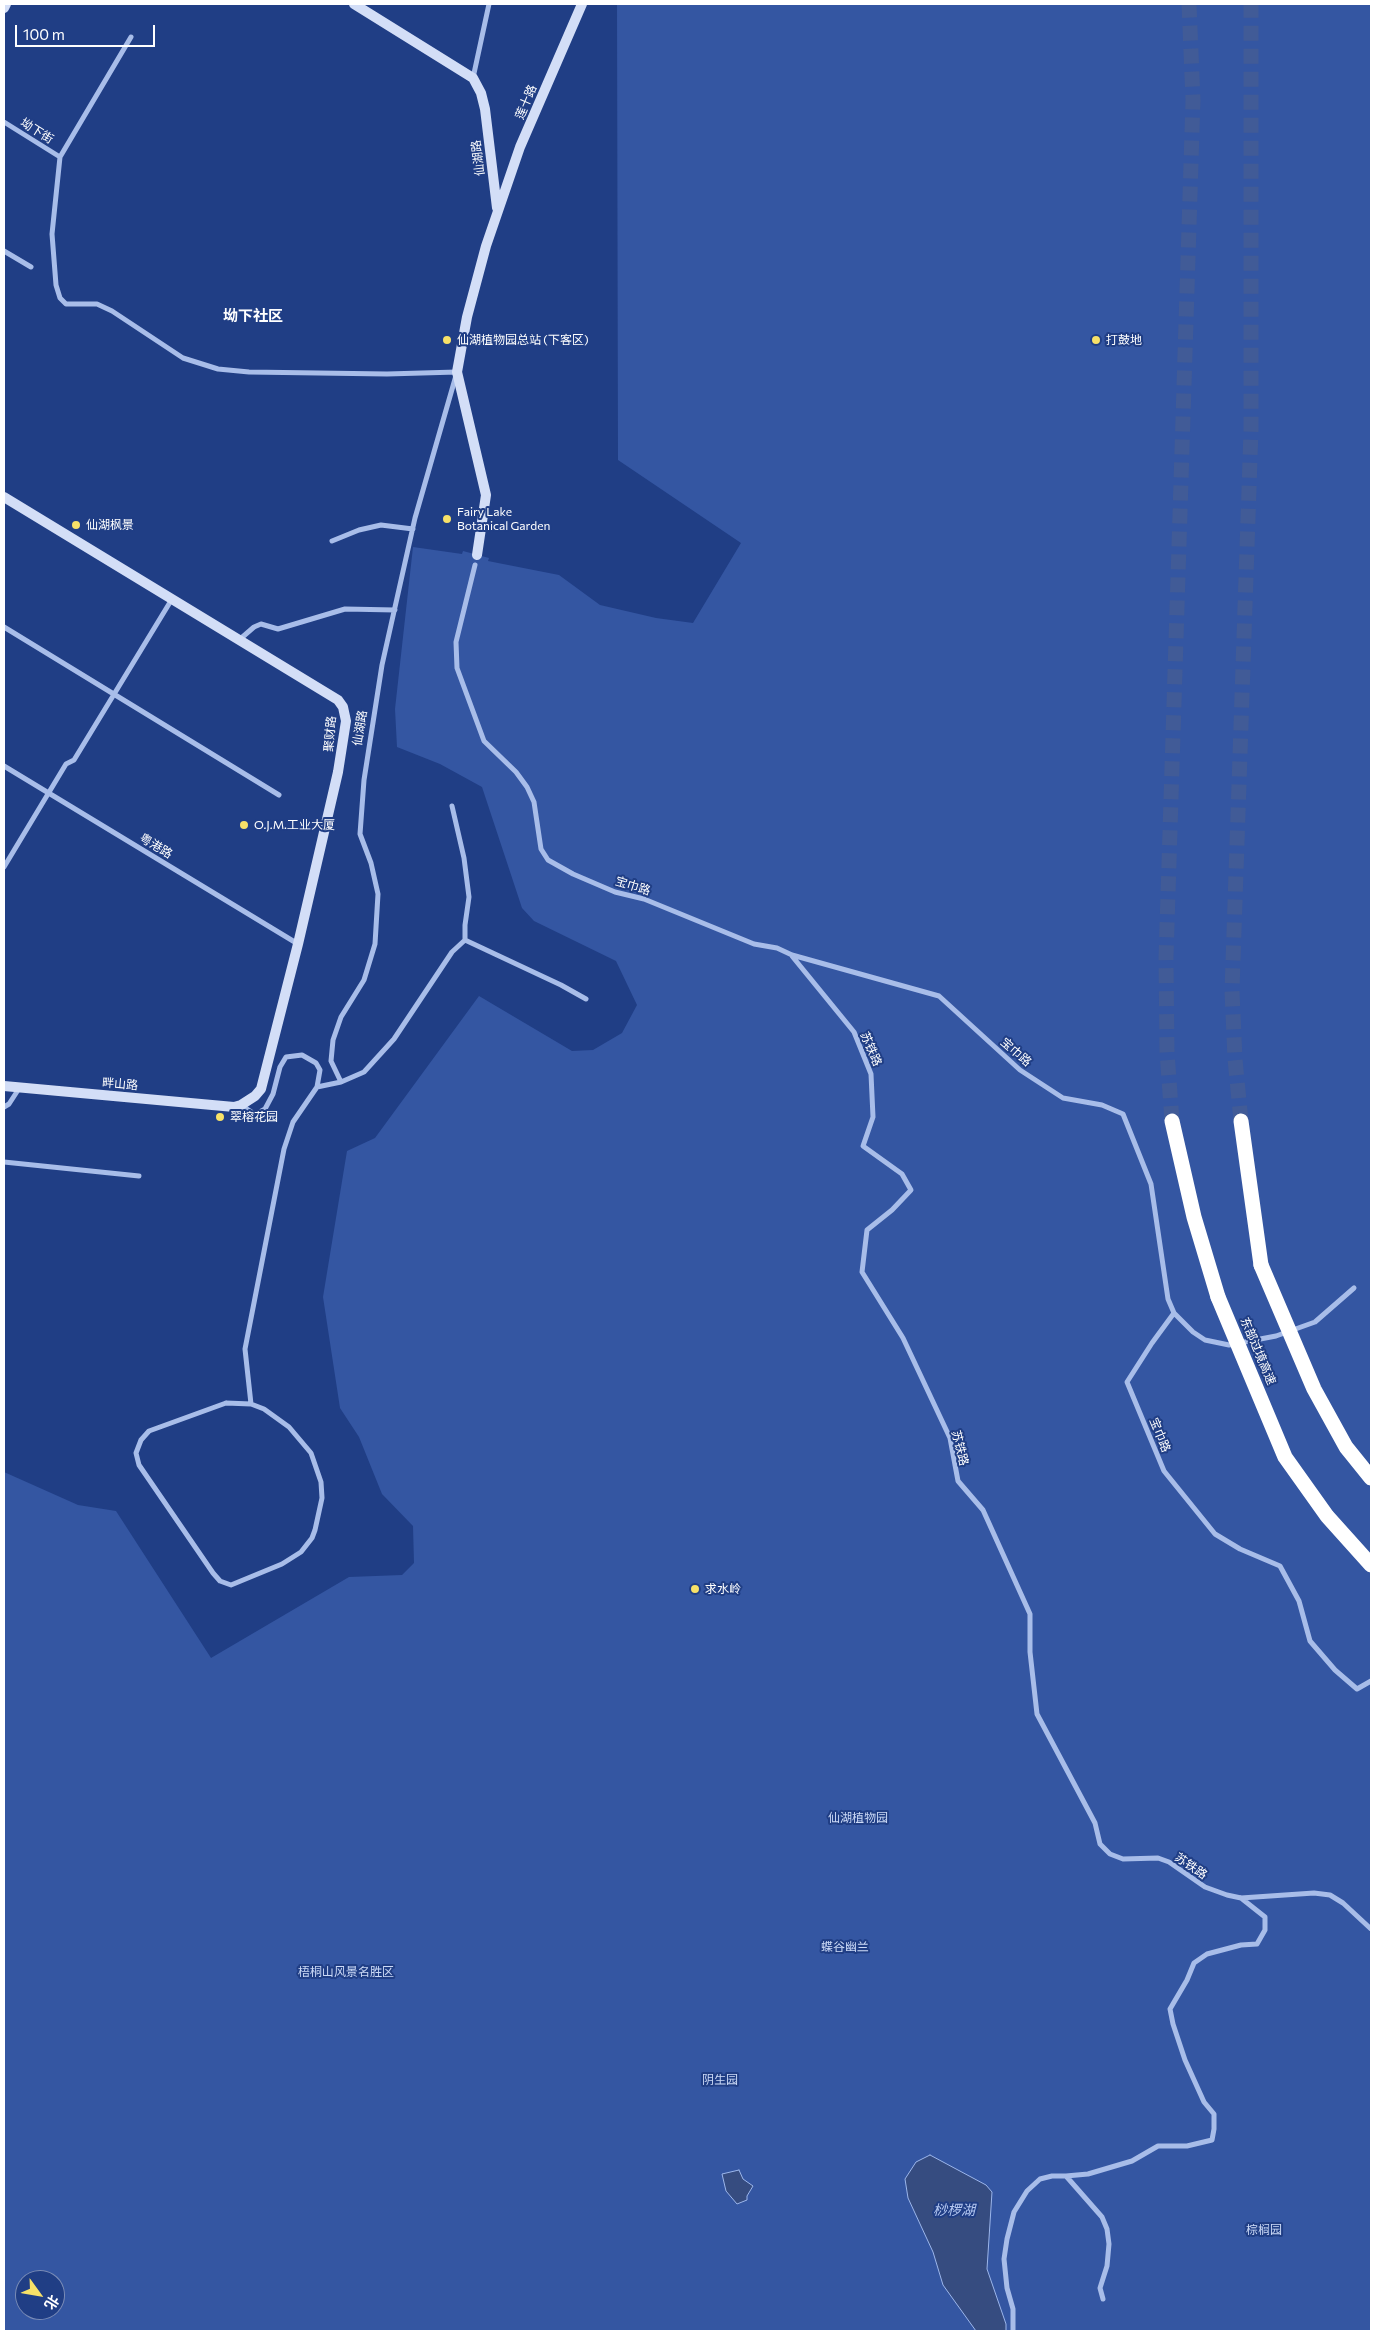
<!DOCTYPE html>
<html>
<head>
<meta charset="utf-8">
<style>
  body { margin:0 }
  #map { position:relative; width:1375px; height:2335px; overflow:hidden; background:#203e85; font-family:Commissioner,"Noto Sans SC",sans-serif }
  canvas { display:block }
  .frame { position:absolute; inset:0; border:5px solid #fff; pointer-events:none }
  .north { position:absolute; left:15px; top:2270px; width:50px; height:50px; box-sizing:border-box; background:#203e85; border:1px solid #798bb6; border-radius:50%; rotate:122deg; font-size:14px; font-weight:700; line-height:20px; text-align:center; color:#fff }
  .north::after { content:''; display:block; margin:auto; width:18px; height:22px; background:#f7e168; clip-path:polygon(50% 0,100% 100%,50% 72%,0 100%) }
  .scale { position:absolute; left:15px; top:25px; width:140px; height:22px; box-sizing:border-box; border:2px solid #fff; border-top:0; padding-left:6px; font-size:15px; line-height:18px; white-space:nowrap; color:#fff; -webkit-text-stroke:4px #203e85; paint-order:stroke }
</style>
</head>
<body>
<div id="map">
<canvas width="1375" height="2335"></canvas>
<div class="frame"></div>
<div class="north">北</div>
<div class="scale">100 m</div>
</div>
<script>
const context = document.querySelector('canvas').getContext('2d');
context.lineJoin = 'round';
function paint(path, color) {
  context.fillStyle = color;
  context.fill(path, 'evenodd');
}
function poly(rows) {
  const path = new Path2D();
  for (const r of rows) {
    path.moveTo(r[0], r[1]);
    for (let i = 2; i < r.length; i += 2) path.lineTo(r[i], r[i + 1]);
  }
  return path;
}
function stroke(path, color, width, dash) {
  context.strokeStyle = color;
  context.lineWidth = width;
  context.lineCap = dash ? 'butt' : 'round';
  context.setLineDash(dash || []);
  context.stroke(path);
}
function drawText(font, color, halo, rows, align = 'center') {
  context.font = font + ' Commissioner,"Noto Sans SC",sans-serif';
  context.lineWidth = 4;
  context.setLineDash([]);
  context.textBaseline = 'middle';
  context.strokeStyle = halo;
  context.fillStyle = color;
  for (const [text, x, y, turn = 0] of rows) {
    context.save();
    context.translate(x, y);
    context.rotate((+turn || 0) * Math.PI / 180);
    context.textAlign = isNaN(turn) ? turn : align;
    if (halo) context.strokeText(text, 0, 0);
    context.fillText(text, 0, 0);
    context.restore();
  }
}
const green = poly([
  [617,4,1371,4,1371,1461,1360,1471,1371,1480,1371,2331,4,2331,4,1472,78,1505,116,1511,211,1658,349,1577,402,1575,414,1563,413,1526,382,1494,359,1437,340,1408,323,1297,347,1151,375,1138,479,996,572,1051,593,1050,622,1033,637,1005,616,961,534,921,522,908,482,787,440,764,397,747,395,709,413,547,462,554,463,551,489,558,488,561,498,563,559,575,600,605,656,618,693,623,741,543,618,460],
  [25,2280,55,2280,55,2310,25,2310]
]);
const water = poly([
  [930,2155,986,2185,992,2192,987,2269,1006,2324,1006,2331,976,2331,943,2285,933,2252,908,2198,905,2179,916,2162,930,2155],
  [739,2170,743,2179,753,2186,747,2196,747,2200,737,2204,726,2191,722,2174,739,2170]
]);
const highwayTunnel = poly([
  [1172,1121,1167,1052,1166,958,1193,100,1189,4],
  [1241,1121,1235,1059,1232,991,1251,430,1251,4]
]);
const street = poly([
  [131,37,60,157,52,234,56,285,60,298,66,304,97,304,112,311,183,358,218,369,249,372,387,374,457,372,415,518,382,665,364,780,360,834,371,863,378,894,375,944,364,980,341,1017,333,1040,331,1061,341,1082],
  [473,78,489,4],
  [4,122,60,157],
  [4,251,31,267],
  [332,541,359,530,381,525,413,529],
  [475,565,456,642,457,668,484,741,516,772,527,787,534,802,541,849,548,860,573,874,615,892,644,899,754,944,777,948,792,955,939,996,1020,1070,1063,1098,1102,1105,1123,1114,1151,1184,1168,1299,1174,1313,1193,1332,1205,1340,1229,1345,1276,1336,1315,1322,1354,1288],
  [4,627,279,795],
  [239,640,254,627,261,624,278,629,345,609,395,610],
  [4,766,298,944],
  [452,806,464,858,469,897,465,925,465,940],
  [4,867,66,764,74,760,172,599],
  [465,940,561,985,586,999],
  [792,956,854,1032,871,1074,873,1117,863,1146,902,1174,911,1190,892,1210,867,1230,862,1272,903,1338,950,1438,958,1481,983,1510,1030,1614,1030,1652,1037,1714,1095,1823,1100,1844,1110,1854,1123,1859,1158,1858,1169,1862,1205,1887,1227,1895,1241,1898,1314,1893,1330,1895,1343,1903,1371,1929],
  [317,1087,341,1082,364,1072,394,1039,452,952,465,940],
  [241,1105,253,1113,258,1113,265,1109,273,1094,280,1067,286,1057,302,1055,316,1063,320,1070,317,1087,293,1122,284,1149,245,1349,251,1404],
  [4,1107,9,1104,20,1087],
  [4,1162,139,1176],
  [1174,1313,1152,1343,1127,1382,1164,1471,1215,1534,1240,1549,1280,1566,1299,1601,1310,1641,1335,1670,1357,1689,1371,1681],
  [226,1403,251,1404,264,1409,289,1427,311,1453,321,1482,322,1498,315,1530,312,1538,301,1552,282,1564,231,1585,220,1581,213,1573,139,1465,136,1453,141,1440,149,1431,226,1403],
  [1066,2176,1088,2174,1132,2161,1158,2146,1187,2146,1212,2140,1214,2129,1214,2114,1204,2102,1185,2060,1173,2024,1170,2009,1187,1980,1194,1963,1207,1954,1241,1945,1257,1944,1265,1930,1265,1917,1241,1898],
  [1013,2331,1013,2309,1007,2288,1004,2259,1007,2239,1014,2212,1027,2191,1040,2179,1052,2176,1066,2176,1102,2217,1107,2229,1109,2244,1107,2266,1100,2288,1103,2299]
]);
const secondary = poly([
  [354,4,473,78,481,93,485,109,497,208],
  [4,8,6,4],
  [4,497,338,700,343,707,346,721,338,772,298,944,261,1089,255,1096,241,1105,234,1107,4,1086],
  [477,555,486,495,457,372,467,317,486,246,520,147,582,4]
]);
const highway = poly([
  [1172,1121,1194,1217,1218,1297],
  [1241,1121,1261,1265]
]);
const highwayBridge = poly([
  [1261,1265,1314,1389,1346,1447,1371,1478],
  [1218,1297,1285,1457,1327,1516,1371,1565]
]);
const markers = [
  [447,340,5,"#f7e168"],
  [1096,340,5,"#f7e168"],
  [447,519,5,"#f7e168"],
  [76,525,5,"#f7e168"],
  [244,825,5,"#f7e168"],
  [220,1117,5,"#f7e168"],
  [695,1589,5,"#f7e168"]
];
const streetNames = [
  ["莲十路",526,102,-67],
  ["坳下街",37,131,32],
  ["仙湖路",478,158,-97],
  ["仙湖路",360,728,-81],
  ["聚财路",330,734,-85],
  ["粤港路",156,846,31],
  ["宝巾路",633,886,17],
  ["苏铁路",871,1049,67],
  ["宝巾路",1016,1052,41],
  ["畔山路",120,1084,5],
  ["东部过境高速",1258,1351,67],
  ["宝巾路",1160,1435,68],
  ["苏铁路",960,1448,76],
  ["苏铁路",1191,1866,34]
];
const poiNames = [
  ["仙湖植物园总站 (下客区)",457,340],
  ["打鼓地",1106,340],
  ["Fairy Lake",457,512],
  ["Botanical Garden",457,526],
  ["仙湖枫景",86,525],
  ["O.J.M.工业大厦",254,825],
  ["翠榕花园",230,1117],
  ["求水岭",705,1589]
];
const parkNames = [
  ["仙湖植物园",858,1818],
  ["蝶谷幽兰",845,1947],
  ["梧桐山风景名胜区",346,1972],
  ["阴生园",720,2080],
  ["棕榈园",1264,2230]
];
const waterNames = [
  ["桫椤湖",954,2210]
];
const quarterNames = [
  ["坳下社区",253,316]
];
paint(green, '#3456a2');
paint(water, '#364c80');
stroke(water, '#9cb6eb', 1);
stroke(highwayTunnel, '#415b97', 15, [15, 8]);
stroke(street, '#a8bde9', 5);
stroke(secondary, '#d3def7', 10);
stroke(highway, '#fff', 15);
stroke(highwayBridge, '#fff', 15);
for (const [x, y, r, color] of markers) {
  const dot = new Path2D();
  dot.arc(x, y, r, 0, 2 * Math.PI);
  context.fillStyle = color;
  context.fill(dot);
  stroke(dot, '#203e85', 2);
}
drawText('12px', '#fff', '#203e85', streetNames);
drawText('12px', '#fff', '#203e85', poiNames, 'left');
drawText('12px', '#ccdaf7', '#203e85', parkNames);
drawText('italic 14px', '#b4c7f1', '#203e85', waterNames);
drawText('bold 15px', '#fff', '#203e85', quarterNames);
</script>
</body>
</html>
